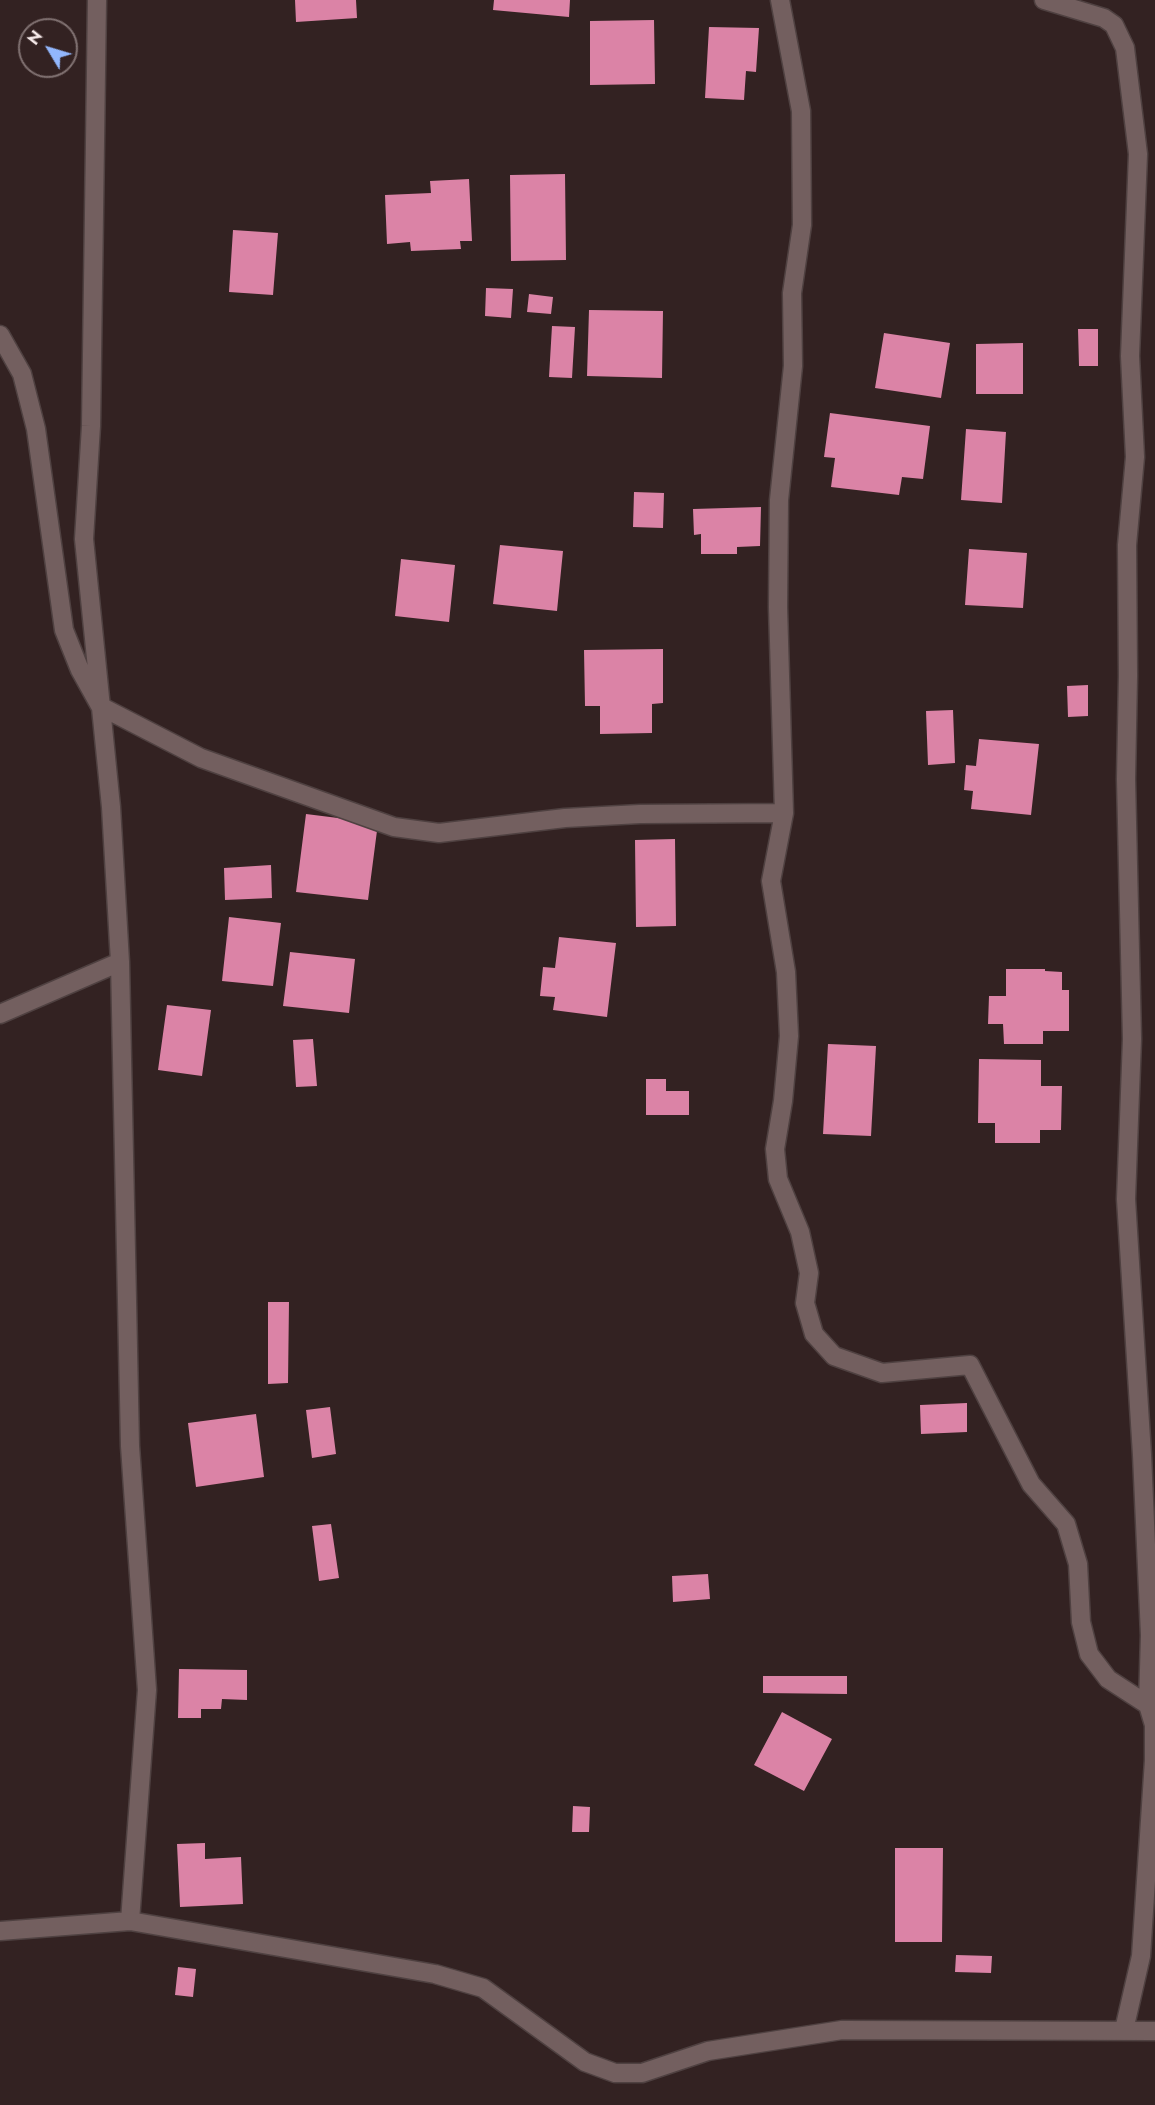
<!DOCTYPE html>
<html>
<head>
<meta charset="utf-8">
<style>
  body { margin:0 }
  #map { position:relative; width:1155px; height:2105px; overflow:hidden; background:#322; font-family:Jost,sans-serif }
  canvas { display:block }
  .north { position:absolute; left:18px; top:18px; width:60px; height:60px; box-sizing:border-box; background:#322; border:2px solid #817272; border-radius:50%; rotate:308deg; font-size:16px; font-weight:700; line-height:24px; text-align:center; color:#f6eaea }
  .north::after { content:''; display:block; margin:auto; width:21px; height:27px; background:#92b7fd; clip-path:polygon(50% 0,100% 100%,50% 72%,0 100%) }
</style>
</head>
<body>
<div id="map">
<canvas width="1155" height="2105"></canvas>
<div class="north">N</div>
</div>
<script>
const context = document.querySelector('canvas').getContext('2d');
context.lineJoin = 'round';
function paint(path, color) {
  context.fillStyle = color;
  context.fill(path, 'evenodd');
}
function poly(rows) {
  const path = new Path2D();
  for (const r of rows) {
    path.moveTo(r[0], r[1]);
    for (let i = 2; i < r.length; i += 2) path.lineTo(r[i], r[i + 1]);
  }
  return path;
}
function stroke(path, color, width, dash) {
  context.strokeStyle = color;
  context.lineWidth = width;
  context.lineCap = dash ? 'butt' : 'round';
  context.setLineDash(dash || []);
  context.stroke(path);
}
const building = poly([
  [295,0,356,0,357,18,296,22],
  [494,0,570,0,569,17,493,10],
  [654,20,655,84,590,85,590,21],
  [709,27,759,28,756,72,746,71,744,100,705,98],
  [565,174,566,260,511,261,510,175],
  [469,179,472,241,460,241,461,249,411,251,410,242,387,244,385,195,431,193,430,181],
  [233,230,278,233,273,295,229,292],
  [486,288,513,289,511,318,485,316],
  [529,294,553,297,551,314,527,312],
  [589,310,663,311,662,378,587,376],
  [552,326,575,327,572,378,549,377],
  [1078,329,1098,329,1098,366,1079,366],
  [884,333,950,343,941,398,875,388],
  [1023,343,1023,394,976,394,976,344],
  [830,413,930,426,923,479,902,477,899,495,831,487,835,458,824,457],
  [966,429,1006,432,1002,503,961,500],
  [634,492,664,493,663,528,633,527],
  [761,507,760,546,737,547,737,554,701,554,701,534,694,535,693,509],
  [500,545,563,551,557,611,493,604],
  [969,549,1027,553,1023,608,965,605],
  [401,559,455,565,449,622,395,616],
  [663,649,663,703,652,704,652,733,600,734,600,706,585,706,584,650],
  [1088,685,1088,716,1068,717,1067,686],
  [953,710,955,763,928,765,926,711],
  [979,739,1039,744,1031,815,971,809,973,791,964,790,966,765,976,766],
  [306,814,378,823,368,900,296,892],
  [675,839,676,926,636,927,635,840],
  [271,865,272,898,225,900,224,868],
  [229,917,281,923,273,986,222,981],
  [559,937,616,943,607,1017,553,1010,555,997,540,996,543,967,555,968],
  [290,952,355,959,349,1013,283,1006],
  [1006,969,1045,969,1045,971,1062,972,1062,990,1069,990,1069,1031,1043,1031,1043,1044,1004,1044,1003,1024,988,1024,989,996,1006,996],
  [167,1005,211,1010,202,1076,158,1070],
  [313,1039,317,1086,296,1087,293,1040],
  [828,1044,876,1046,871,1136,823,1134],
  [979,1059,1041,1060,1041,1086,1062,1086,1061,1130,1040,1130,1040,1143,995,1143,995,1123,978,1123],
  [646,1079,666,1079,666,1091,689,1091,689,1115,646,1115],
  [268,1302,289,1302,288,1383,268,1384],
  [967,1403,967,1432,921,1434,920,1405],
  [330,1407,336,1454,312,1458,306,1410],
  [256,1414,264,1477,196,1487,188,1423],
  [331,1524,339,1578,319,1581,312,1526],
  [708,1574,710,1599,673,1602,672,1576],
  [179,1669,247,1670,247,1700,222,1699,221,1709,201,1709,201,1718,178,1718],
  [763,1676,847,1676,847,1694,763,1693],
  [782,1712,832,1739,804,1791,754,1765],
  [573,1806,590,1807,589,1832,572,1832],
  [205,1843,205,1859,241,1857,243,1904,180,1907,177,1844],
  [895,1848,943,1848,942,1942,895,1942],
  [956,1955,992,1956,991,1973,955,1972],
  [178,1967,196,1969,193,1997,175,1995]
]);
const minor = poly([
  [97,0,91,426,84,539,111,807,120,962,130,1446,147,1690,130,1921],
  [780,0,801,111,802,225,792,293,793,366,779,500,778,607,784,813,771,881,786,972,789,1036,783,1101,775,1149,778,1179,800,1232,809,1273,805,1303,814,1334,834,1356,882,1373,970,1365,1031,1484,1066,1524,1078,1564,1081,1622,1089,1654,1108,1679,1148,1705],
  [1044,0,1104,18,1114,25,1125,48,1138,154,1130,356,1135,457,1127,545,1128,676,1126,779,1132,1039,1126,1199,1142,1455,1150,1635,1148,1705,1154,1725,1154,1760,1141,1956,1124,2030],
  [0,335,22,374,36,429,64,630,80,670,100,706,201,758,394,827,439,833,565,818,640,814,784,813],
  [0,1014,120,962],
  [0,1931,130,1921,435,1974,483,1988,585,2062,615,2073,642,2073,708,2051,842,2030,1155,2031]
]);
paint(building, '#db83a6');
stroke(minor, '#4f4141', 21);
stroke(minor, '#735f5f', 18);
</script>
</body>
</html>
